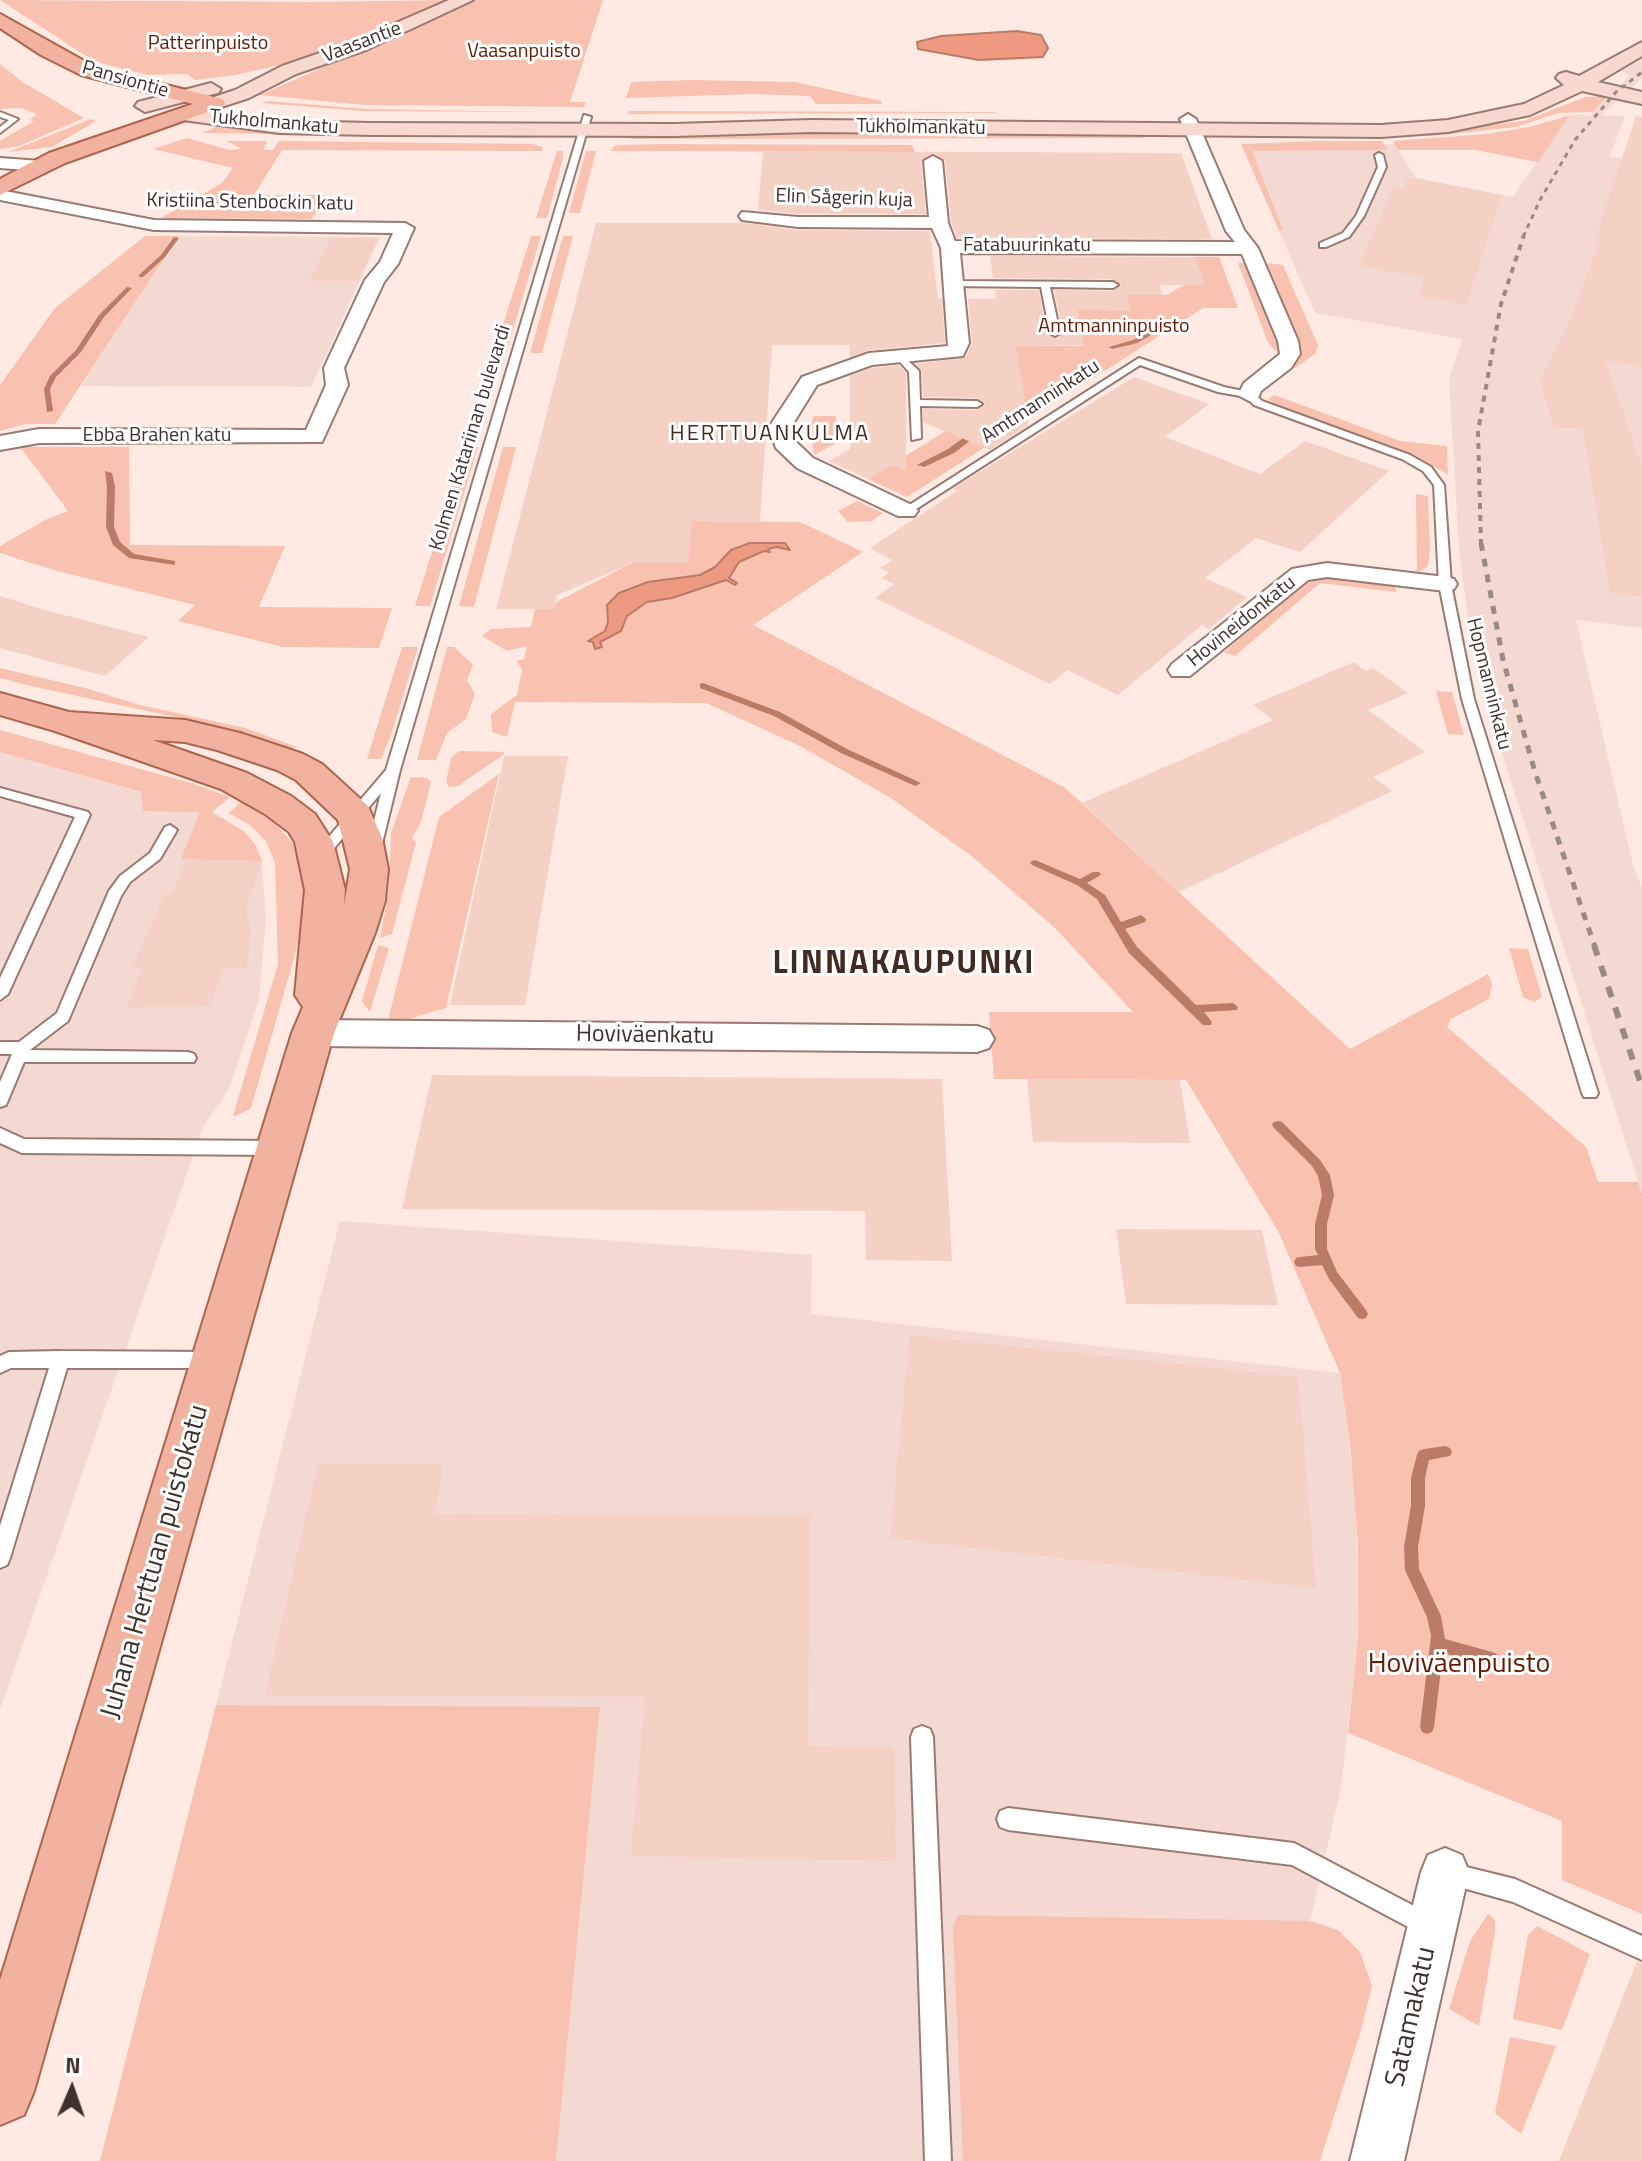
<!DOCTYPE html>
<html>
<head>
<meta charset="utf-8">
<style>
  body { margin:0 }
  #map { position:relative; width:1642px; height:2161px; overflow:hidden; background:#feeae3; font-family:"Titillium Web",sans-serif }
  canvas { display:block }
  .north { position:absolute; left:32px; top:2049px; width:80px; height:80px; -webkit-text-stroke:6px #fff; paint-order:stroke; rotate:2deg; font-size:22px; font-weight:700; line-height:32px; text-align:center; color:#3f322e }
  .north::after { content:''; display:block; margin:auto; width:28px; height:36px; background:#3f322e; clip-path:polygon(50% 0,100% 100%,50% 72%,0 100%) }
</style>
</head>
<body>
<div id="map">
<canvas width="1642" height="2161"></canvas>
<div class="north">N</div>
</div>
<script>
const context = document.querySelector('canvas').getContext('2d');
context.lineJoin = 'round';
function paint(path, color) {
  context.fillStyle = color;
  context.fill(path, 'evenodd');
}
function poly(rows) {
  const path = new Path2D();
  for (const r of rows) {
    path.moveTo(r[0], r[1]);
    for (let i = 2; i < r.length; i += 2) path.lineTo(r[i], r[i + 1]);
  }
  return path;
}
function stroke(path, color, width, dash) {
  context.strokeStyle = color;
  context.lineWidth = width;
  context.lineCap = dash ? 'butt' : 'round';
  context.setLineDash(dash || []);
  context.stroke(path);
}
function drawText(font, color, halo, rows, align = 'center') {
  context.font = font + ' "Titillium Web",sans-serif';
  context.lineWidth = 6;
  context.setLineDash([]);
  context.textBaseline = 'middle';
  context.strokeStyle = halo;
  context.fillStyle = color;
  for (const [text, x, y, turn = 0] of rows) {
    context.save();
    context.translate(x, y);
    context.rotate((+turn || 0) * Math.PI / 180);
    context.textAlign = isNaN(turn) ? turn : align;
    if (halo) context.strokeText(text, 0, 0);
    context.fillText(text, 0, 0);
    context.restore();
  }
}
const built = poly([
  [1642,59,1642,78,1601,115,1625,116,1610,156,1642,163,1642,628,1576,620,1633,865,1642,888,1642,1194,1493,725,1470,634,1459,550,1449,380,1462,339,1315,313,1241,144,1395,144,1416,178,1513,197,1568,117,1589,116,1630,75,1621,72],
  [179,236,380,237,311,387,81,386],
  [0,752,209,812,262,861,266,919,259,1000,229,1089,203,1127,0,1710],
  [340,1221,812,1255,811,1314,1340,1373,1356,1498,1358,1636,1341,1788,1308,1930,1320,2161,556,2161,600,1708,216,1705]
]);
const green = poly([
  [0,0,312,2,452,0,359,40,297,61,236,75,195,80,187,74,148,75,104,64,86,56],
  [476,0,603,0,570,102,586,102,584,107,365,105,260,95],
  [0,64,24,83,84,118,19,146,0,149,0,141,34,121,30,120,37,114,21,108,0,109],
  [691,80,795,82,881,101,882,104,816,104,810,96,754,94,626,98,631,82],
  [1608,96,1593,112,1558,113,1516,127,1432,136,1369,135,1432,132,1523,121,1586,97],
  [267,101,367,109,546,112,363,111,262,103],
  [630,111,995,112,996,113,628,114],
  [1590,115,1568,117,1538,162,1475,150,1398,150,1393,141,1487,134,1529,127,1568,116],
  [91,119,96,121,52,147,8,152],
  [222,124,539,133,532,138,203,133],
  [763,131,1144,135,1145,138,632,139,624,136],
  [187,138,229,150,242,149,226,141,267,141,263,150,273,150,279,141,533,144,542,147,542,151,282,150,254,195,325,195,312,219,161,218,222,183,233,168,153,149],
  [1318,141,1382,141,1387,150,1252,151,1283,230,1279,230,1241,144],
  [663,144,912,145,915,152,611,151,614,146,622,145],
  [557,151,563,151,563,158,547,218,536,218],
  [586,151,596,151,580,213,569,213],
  [145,236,179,236,55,424,26,424,0,431,0,385,55,308],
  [531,236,541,236,506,353,494,353],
  [563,236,573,236,542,353,530,353],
  [1195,257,1219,257,1238,308,1203,308,907,497,868,479,1009,392,1023,392,1019,367,992,367,990,346,1084,346,1074,295,1166,295,1184,285,1204,285],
  [1238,263,1247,263,1277,340,1278,351,1274,350,1267,340],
  [1266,263,1283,265,1318,345,1315,354,1295,368,1291,367,1300,352,1299,344],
  [1274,395,1400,441,1447,446,1448,475,1415,455,1275,404,1268,399],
  [814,416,836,416,836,443,814,455,810,425],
  [20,447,129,447,130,545,285,546,259,607,392,608,379,648,283,647,178,621,195,605,57,571,0,553,0,546,47,519,68,511],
  [465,447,478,447,430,606,415,606],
  [503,447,516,447,474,607,459,606],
  [1416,494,1428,496,1430,549,1428,566,1417,573],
  [857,501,883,513,872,521,848,522,838,511],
  [692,521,800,522,863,552,753,625,1064,787,1350,1049,1488,974,1492,984,1489,999,1451,1019,1447,1027,1586,1147,1598,1182,1638,1182,1642,1194,1642,1914,1562,1880,1562,1821,1348,1733,1358,1636,1358,1544,1351,1454,1340,1373,1278,1231,1186,1080,994,1079,989,1012,1133,1012,1055,928,974,858,891,798,800,746,706,703,515,702,507,737,492,732,491,714,517,695,522,670,517,661,524,659,527,646,507,651,482,636,491,629,531,627,535,609,554,609,556,602,632,563,687,563],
  [1328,577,1395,585,1396,592,1320,583,1235,656,1224,652,1305,583],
  [402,647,418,647,391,735,381,759,367,759],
  [447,647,454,647,473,665,467,680,475,694,466,719,447,733,436,760,417,760],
  [0,668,85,688,140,705,245,728,297,747,291,749,236,730,26,685,0,678],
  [1436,691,1452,692,1464,735,1448,734],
  [0,730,191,783,230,797,212,812,245,832,255,844,262,861,181,859,200,812,143,811,141,792,0,752],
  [459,751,504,752,503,755,458,786,449,787,446,782,451,758],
  [499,774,446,1008,405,1020,388,1020,439,817],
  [411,777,427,778,431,782,421,822,412,838,416,842,392,934,380,938,389,891,391,833],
  [241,802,273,821,292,842,302,871,304,905,296,951,251,1108,236,1116,233,1116,278,964,275,863,266,841,251,826,229,813],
  [378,945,389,948,370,1012,362,1001],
  [1509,948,1528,949,1542,997,1534,1002,1523,997],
  [216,1705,600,1707,556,2161,100,2161],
  [1488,1914,1495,1920,1495,1931,1479,2026,1449,2009,1470,1941],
  [958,1915,1310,1921,1338,1930,1360,1952,1372,1986,1361,2030,1320,2161,963,2161,953,1927],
  [1537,1926,1590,1954,1562,2030,1513,2019,1528,1935],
  [1510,2037,1556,2046,1521,2134,1495,2113]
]);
const water = poly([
  [1017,31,1041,35,1048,48,1043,57,979,60,918,49,917,42,941,36,1017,31],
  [750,543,785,543,790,550,777,547,768,549,770,552,764,551,739,562,729,578,737,583,735,585,726,580,672,598,647,602,627,616,621,631,600,642,602,647,595,649,593,642,588,641,605,631,608,622,607,605,619,593,648,582,700,575,715,567,731,550,750,543]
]);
const stream = poly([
  [174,237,179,238,165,257,143,277,139,277,139,275,161,255,174,237],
  [127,287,132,288,104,317,81,352,56,377,50,389,53,411,47,412,44,389,50,376,76,350,99,315,127,287],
  [1173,319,1178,320,1137,343,1112,349,1109,347,1133,340,1173,319],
  [973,431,980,433,954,453,924,467,917,465,948,449,973,431],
  [105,471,112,473,115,487,114,527,120,542,134,554,175,561,175,565,129,558,113,545,106,527,107,487,105,471],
  [703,683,780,712,847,749,921,783,916,786,913,785,841,753,774,716,700,688,700,684,703,683],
  [1035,860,1080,879,1093,872,1099,872,1101,874,1099,876,1087,883,1105,895,1121,922,1141,915,1146,919,1145,922,1125,929,1137,947,1196,1005,1233,1003,1238,1007,1237,1010,1204,1012,1212,1022,1211,1025,1203,1025,1129,953,1097,899,1077,885,1032,865,1030,863,1032,861,1035,860],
  [1278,1121,1282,1122,1320,1160,1330,1175,1334,1195,1327,1224,1327,1249,1337,1272,1366,1310,1368,1314,1366,1318,1362,1319,1358,1318,1329,1279,1322,1265,1300,1267,1296,1266,1294,1262,1296,1258,1300,1257,1318,1255,1315,1249,1315,1224,1322,1195,1318,1176,1312,1166,1274,1128,1272,1125,1274,1122,1278,1121],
  [1445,1446,1450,1448,1452,1452,1450,1456,1429,1460,1425,1478,1425,1506,1418,1547,1419,1569,1441,1616,1445,1639,1492,1652,1497,1654,1499,1659,1497,1664,1492,1666,1443,1653,1434,1727,1432,1732,1427,1734,1422,1732,1420,1727,1431,1636,1427,1617,1405,1570,1404,1547,1411,1506,1411,1478,1417,1455,1419,1451,1424,1449,1445,1446]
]);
const building = poly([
  [1636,116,1642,117,1642,367,1605,360,1642,466,1642,597,1610,593,1583,429,1554,427,1540,382,1567,326,1602,236,1597,235],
  [763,151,1181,153,1212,239,957,238,951,222,945,161,934,153,921,161,926,214,798,214,758,210],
  [1408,177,1502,195,1466,304,1418,296,1424,277,1359,266,1393,187,1404,188],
  [596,223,745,223,798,230,930,231,938,299,942,299,945,343,869,350,850,357,850,345,772,345,760,521,692,521,688,563,632,563,557,595,554,609,496,609],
  [331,238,378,238,358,281,309,281],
  [990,256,1195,257,1205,285,1159,285,1163,295,1127,295,1131,311,1077,310,1084,345,1016,346,1028,425,990,450,923,422,923,409,977,410,985,403,977,398,923,397,922,371,916,364,966,357,972,343,968,299,996,299,995,290,1039,290,1047,334,1057,339,1063,332,1054,290,1113,291,1121,286,1113,279,993,278],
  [899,365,906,373,906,470,892,465,868,479,829,461,850,449,850,376,873,368],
  [1134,377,1209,404,1165,437,1260,474,1305,441,1389,471,1300,552,1256,538,1205,578,1247,597,1209,629,1202,625,1118,695,1067,670,1050,684,875,598,895,584,881,578,889,572,880,568,892,560,871,549,873,546,957,491,952,489],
  [0,596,41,609,149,637,105,676,0,648],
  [1354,662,1366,671,1373,668,1408,693,1368,710,1425,752,1373,777,1392,791,1179,892,1082,803,1273,720,1253,705],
  [504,756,568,756,525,1005,450,1005],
  [186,860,262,861,246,907,251,933,247,968,224,968,210,1006,127,1007,143,968,133,968,164,894,172,894],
  [432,1075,942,1079,952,1261,866,1260,865,1211,402,1209],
  [1027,1079,1180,1080,1190,1143,1033,1142],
  [1116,1229,1262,1230,1278,1305,1126,1304],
  [910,1335,1298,1377,1316,1588,890,1538],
  [318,1464,443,1465,435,1514,810,1515,808,1746,894,1747,896,1861,631,1856,645,1697,265,1695],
  [1637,1961,1642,1963,1642,2161,1559,2161]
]);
const lane = poly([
  [0,112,18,119,0,133,0,127,9,120,0,117,0,112],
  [584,115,591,117,400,770,381,848,374,853,367,848,381,793,325,859,315,859,313,856,315,853,386,770,584,115],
  [1379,153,1383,155,1386,167,1364,216,1349,237,1326,247,1320,247,1320,243,1343,233,1356,216,1378,167,1375,155,1379,153],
  [953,281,1113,282,1118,285,1113,288,1050,287,1060,333,1055,336,1050,333,1041,287,950,286,950,282,953,281],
  [899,352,919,371,920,400,977,401,982,404,977,407,920,406,921,438,912,440,909,372,894,355,899,352],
  [1139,358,1224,387,1253,393,1262,401,1410,455,1431,467,1444,485,1451,584,1474,699,1598,1093,1596,1097,1584,1097,1582,1093,1462,699,1439,584,1434,485,1423,471,1402,459,1254,405,1246,397,1218,392,1140,365,910,513,900,511,1139,358],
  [0,788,88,812,90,815,8,994,0,1000,0,978,75,817,0,796,0,788],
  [170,825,177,830,160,859,130,882,121,896,68,1021,30,1050,188,1052,194,1054,196,1058,194,1062,24,1062,6,1105,0,1107,0,1082,12,1054,0,1054,0,1042,19,1042,57,1013,109,891,120,876,150,853,165,827,170,825],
  [0,1128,24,1139,275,1141,281,1143,283,1148,281,1153,275,1155,22,1153,0,1143,0,1128],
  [61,1351,213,1352,220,1354,222,1360,220,1366,213,1368,67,1368,10,1558,7,1565,0,1568,0,1526,49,1368,11,1368,0,1373,0,1356,9,1352,61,1351],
  [922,1726,930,1729,933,1737,951,2161,925,2161,911,1737,914,1729,922,1726],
  [1008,1808,1294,1843,1435,1917,1439,1925,1435,1933,1427,1937,1292,1865,1008,1830,1000,1827,997,1819,1000,1811,1008,1808],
  [1446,1862,1515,1879,1642,1936,1642,1960,1513,1902,1438,1881,1435,1873,1438,1865,1446,1862]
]);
const street = poly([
  [1188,114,1196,119,1244,230,1258,248,1298,341,1300,354,1291,368,1261,391,1257,400,1249,401,1238,395,1244,383,1280,354,1278,341,1242,254,960,253,969,343,963,356,872,365,817,385,791,427,795,441,813,458,914,506,918,511,914,516,898,516,797,468,776,448,769,427,802,377,869,353,948,346,941,248,932,228,798,227,742,220,739,216,742,212,798,217,929,217,924,161,933,156,942,161,948,223,955,241,1235,242,1226,231,1180,119,1188,114],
  [0,158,41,161,50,166,41,171,0,168,0,158],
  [0,190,154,220,405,223,414,228,398,264,384,282,344,368,348,385,322,442,39,443,0,450,0,436,39,429,306,430,326,385,324,368,365,280,380,262,393,233,154,230,0,200,0,190],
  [1327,563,1445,577,1454,579,1457,584,1454,589,1445,591,1327,577,1308,580,1190,676,1172,676,1168,670,1172,664,1292,569,1327,563],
  [313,1020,977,1026,989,1030,994,1039,989,1048,977,1052,313,1046,301,1042,296,1033,301,1024,313,1020],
  [1445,1848,1462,1855,1469,1872,1404,2161,1350,2161,1421,1872,1428,1855,1445,1848]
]);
const secondary = poly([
  [449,0,473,0,366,50,296,74,249,98,215,109,205,103,208,99,235,90,282,66,352,42,449,0],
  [1642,42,1642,56,1598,82,1642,92,1642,104,1582,91,1530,115,1448,132,1381,137,811,132,674,136,371,135,279,133,183,120,173,114,183,108,279,121,371,123,674,124,811,120,1381,125,1448,120,1524,104,1564,85,1556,78,1559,74,1566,72,1579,76,1642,42],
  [211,83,221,89,218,93,145,112,135,106,138,102,211,83]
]);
const primary = poly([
  [0,14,95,67,222,99,225,103,222,107,65,163,0,195,0,179,49,153,193,104,81,75,41,55,0,28,0,14],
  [0,693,69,712,185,720,240,733,303,754,322,764,368,806,382,838,388,869,385,901,375,933,334,1033,34,2091,24,2115,0,2125,0,1980,292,1033,303,1007,295,995,305,890,295,842,289,832,265,814,221,789,55,731,0,715,0,693],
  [153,740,185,742,217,750,277,770,296,780,338,820,350,869,344,906,345,890,333,842,315,814,291,796,247,773,153,740]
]);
const railFar3 = poly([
  [1523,237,1540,200,1575,140,1616,92,1642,72]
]);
const railFar2 = poly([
  [1481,545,1478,431,1501,304,1524,235]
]);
const railFar1 = poly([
  [1481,543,1503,660,1535,772,1595,947]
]);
const rail = poly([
  [1594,945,1642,1087]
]);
const farStreetnames = [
  ["Vaasantie",362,43,-21],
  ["Pansiontie",125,80,16],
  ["Tukholmankatu",274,123,5],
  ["Tukholmankatu",921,128,1],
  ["Elin Sågerin kuja",844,199,2],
  ["Kristiina Stenbockin katu",250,203,1],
  ["Fatabuurinkatu",1027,246],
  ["Amtmanninkatu",1041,402,-33],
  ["Ebba Brahen katu",157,436],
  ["Kolmen Katariinan bulevardi",471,438,-73],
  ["Hovineidonkatu",1242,622,-39],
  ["Hopmanninkatu",1488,684,76]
];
const farParknames = [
  ["Patterinpuisto",208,44],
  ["Vaasanpuisto",524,52],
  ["Amtmanninpuisto",1114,327]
];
const farNeighbourhoodnames = [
  ["HERTTUANKULMA",770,435]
];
const streetNames = [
  ["Hoviväenkatu",645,1036,1]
];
const nearStreetnames = [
  ["Juhana Herttuan puistokatu",156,1562,-74],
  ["Satamakatu",1412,2017,-77]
];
const nearParknames = [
  ["Hoviväenpuisto",1459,1665]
];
const districtNames = [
  ["LINNAKAUPUNKI",904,965]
];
paint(built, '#f3d9d2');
paint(green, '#f8c1b0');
paint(water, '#ee9a80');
stroke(water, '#ba7b67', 2);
paint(stream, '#ba7b67');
paint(building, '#f4d0c5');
stroke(lane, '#997a71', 4);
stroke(street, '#997a71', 4);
stroke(secondary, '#997a71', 4);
stroke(primary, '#ad644e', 4);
paint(lane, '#fff');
paint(street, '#fff');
paint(secondary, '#f8d9cf');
paint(primary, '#f1b29f');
stroke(railFar3, '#9a8a84', 3, [5, 5]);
stroke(railFar2, '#9a8a84', 4, [6, 6]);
stroke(railFar1, '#9a8a84', 5, [8, 8]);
stroke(rail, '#9a8a84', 6, [11, 11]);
drawText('20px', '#3f322e', '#fff', farStreetnames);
drawText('20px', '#631a00', '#fff', farParknames);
context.letterSpacing = '2px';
drawText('22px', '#432a22', '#fff', farNeighbourhoodnames);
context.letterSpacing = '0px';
drawText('24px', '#3f322e', '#fff', streetNames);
drawText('28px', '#3f322e', '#fff', nearStreetnames);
drawText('28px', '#631a00', '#fff', nearParknames);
context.letterSpacing = '2px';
drawText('bold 32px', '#432a22', '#fff', districtNames);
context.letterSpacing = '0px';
</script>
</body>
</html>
